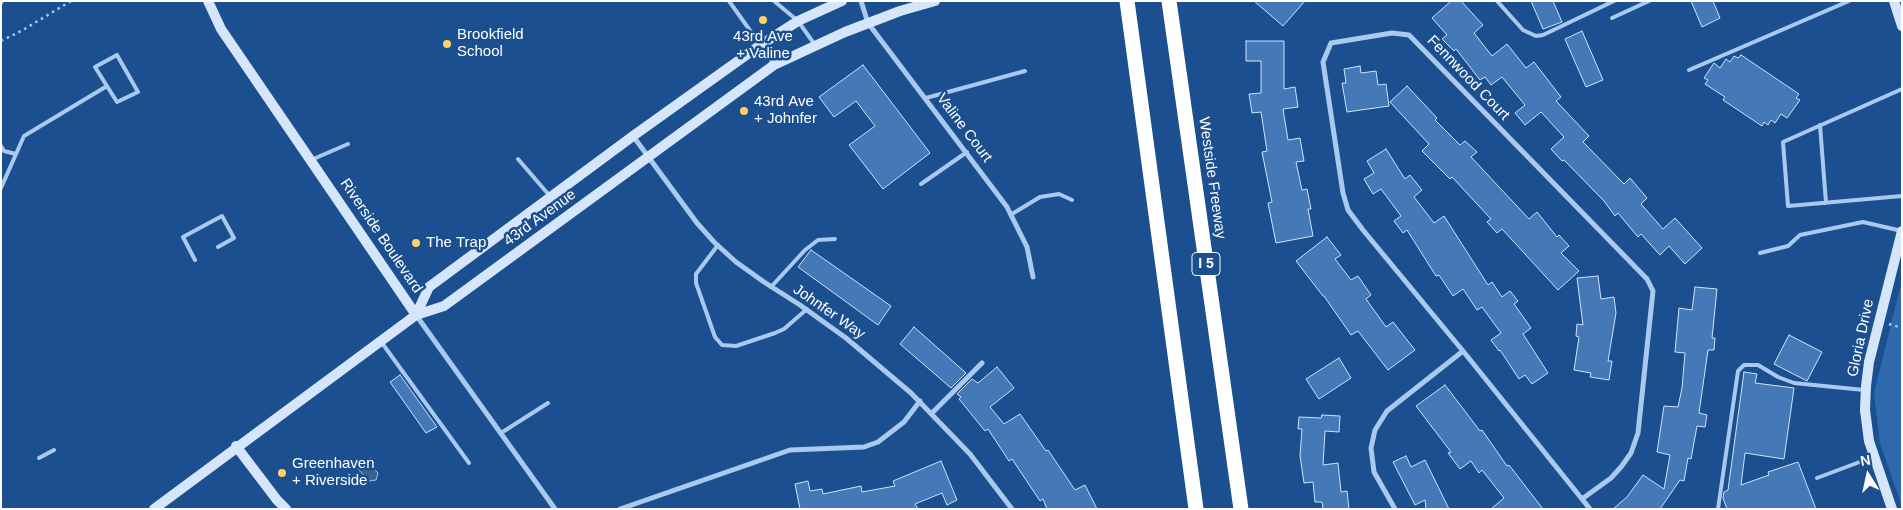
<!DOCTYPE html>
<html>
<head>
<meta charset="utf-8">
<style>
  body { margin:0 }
  #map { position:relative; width:1903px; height:510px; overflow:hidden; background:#1b4f8f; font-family:Helvetica,sans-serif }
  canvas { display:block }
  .frame { position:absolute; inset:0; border:2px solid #fff; pointer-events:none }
  .north { position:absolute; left:1843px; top:450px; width:50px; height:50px; -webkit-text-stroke:4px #1b4f8f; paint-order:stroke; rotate:350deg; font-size:14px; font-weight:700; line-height:20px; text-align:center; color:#fff }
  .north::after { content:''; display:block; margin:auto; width:18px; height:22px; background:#fff; clip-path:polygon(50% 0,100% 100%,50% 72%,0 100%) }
</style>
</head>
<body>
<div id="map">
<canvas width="1903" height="510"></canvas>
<div class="frame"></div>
<div class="north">N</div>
</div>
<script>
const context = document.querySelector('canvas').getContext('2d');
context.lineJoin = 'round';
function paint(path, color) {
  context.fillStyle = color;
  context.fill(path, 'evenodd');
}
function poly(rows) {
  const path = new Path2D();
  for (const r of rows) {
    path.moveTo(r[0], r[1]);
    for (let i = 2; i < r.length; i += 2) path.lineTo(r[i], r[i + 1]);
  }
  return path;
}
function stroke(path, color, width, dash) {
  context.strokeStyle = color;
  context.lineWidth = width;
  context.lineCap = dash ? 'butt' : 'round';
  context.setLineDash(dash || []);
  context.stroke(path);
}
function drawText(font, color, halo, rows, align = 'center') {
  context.font = font + ' Helvetica,sans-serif';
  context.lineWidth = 5;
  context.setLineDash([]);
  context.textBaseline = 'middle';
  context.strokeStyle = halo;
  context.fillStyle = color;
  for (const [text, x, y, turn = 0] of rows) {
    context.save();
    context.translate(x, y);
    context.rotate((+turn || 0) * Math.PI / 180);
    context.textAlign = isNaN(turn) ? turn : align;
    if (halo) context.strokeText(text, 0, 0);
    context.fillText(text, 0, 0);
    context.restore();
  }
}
const green = poly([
  [1902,280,1902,507,1880,443,1874,393]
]);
const water = poly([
  [371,458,375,463,374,469,378,473,376,480,369,481,357,468,359,461,371,458]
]);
const building = poly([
  [1254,1,1305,1,1283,26,1254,1],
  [1451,1,1461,1,1483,25,1474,33,1492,56,1507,44,1526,68,1534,62,1561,97,1556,101,1589,136,1583,142,1624,184,1630,178,1647,198,1641,204,1663,229,1675,218,1702,248,1685,264,1669,246,1660,255,1641,234,1638,237,1618,213,1615,216,1604,201,1564,160,1562,161,1551,149,1564,137,1541,112,1525,125,1515,113,1525,105,1502,77,1491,85,1485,77,1480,80,1456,49,1454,51,1442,39,1447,35,1432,18,1451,1],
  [1531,1,1553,1,1562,22,1543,29,1531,1],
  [1691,1,1713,1,1720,18,1702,27,1691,1],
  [1582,31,1603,80,1586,87,1565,39,1582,31],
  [1246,41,1284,41,1284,89,1295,87,1298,107,1283,109,1288,140,1300,138,1304,161,1296,162,1302,190,1307,189,1311,209,1308,209,1313,236,1276,243,1268,203,1272,202,1262,152,1267,151,1261,112,1252,113,1249,94,1261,93,1261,61,1246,61,1246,41],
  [1741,55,1799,94,1796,98,1800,100,1787,118,1781,114,1775,123,1771,120,1768,125,1764,122,1762,126,1723,100,1725,97,1705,84,1708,80,1704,78,1714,63,1720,68,1726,59,1730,62,1734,56,1738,58,1741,55],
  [863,65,930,153,883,189,849,145,875,126,856,101,834,117,819,97,863,65],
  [1360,66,1361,73,1376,71,1378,85,1386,84,1389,106,1347,112,1342,83,1346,83,1344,69,1360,66],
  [1407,86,1437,118,1435,120,1460,145,1465,141,1477,152,1471,157,1529,219,1537,212,1557,237,1559,235,1569,246,1561,253,1579,271,1558,290,1502,229,1497,233,1487,222,1491,219,1452,177,1450,179,1422,151,1429,144,1390,102,1407,86],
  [1386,149,1405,179,1410,175,1422,190,1414,197,1434,223,1444,216,1488,285,1492,282,1502,297,1510,291,1518,301,1514,304,1531,328,1523,334,1548,373,1532,384,1525,375,1519,379,1500,350,1499,351,1491,340,1501,333,1482,307,1477,310,1463,289,1453,296,1439,275,1436,276,1407,230,1403,233,1394,221,1401,216,1381,189,1373,194,1364,179,1374,173,1367,161,1386,149],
  [1327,237,1341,255,1335,259,1351,280,1358,276,1371,295,1366,299,1386,327,1393,322,1415,350,1388,370,1358,331,1351,335,1324,296,1323,296,1296,261,1327,237],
  [811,250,891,306,878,325,798,267,811,250],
  [1598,276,1601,299,1614,297,1616,313,1608,361,1612,361,1609,380,1590,377,1591,373,1574,370,1579,337,1576,336,1577,324,1583,325,1577,278,1598,276],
  [1695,287,1717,289,1712,338,1715,338,1714,350,1708,350,1699,413,1707,415,1705,427,1697,426,1691,459,1688,458,1684,481,1680,480,1660,509,1613,509,1627,497,1643,475,1664,489,1670,455,1657,452,1664,406,1678,407,1682,388,1685,353,1675,352,1679,308,1692,310,1695,287],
  [914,327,966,373,951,388,900,344,914,327],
  [1789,335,1822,352,1807,381,1774,364,1789,335],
  [1339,358,1351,378,1319,399,1306,379,1339,358],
  [997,367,1014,388,990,407,1004,424,1020,414,1046,451,1048,450,1075,490,1085,485,1097,509,1047,509,1043,499,1040,501,1012,459,1009,461,988,429,985,431,959,399,961,397,957,394,972,379,978,383,997,367],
  [1744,372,1757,374,1755,383,1794,388,1784,459,1745,453,1741,485,1769,475,1768,472,1798,462,1816,509,1727,509,1723,498,1724,492,1728,490,1744,372],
  [400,375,437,427,426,433,390,382,400,375],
  [1445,385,1480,431,1482,430,1507,466,1509,465,1543,509,1491,509,1504,498,1482,470,1479,473,1471,461,1460,469,1448,453,1451,452,1416,406,1445,385],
  [1322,415,1340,416,1339,432,1325,431,1323,465,1338,463,1341,492,1347,491,1349,509,1323,509,1322,502,1315,502,1313,482,1304,483,1300,456,1302,429,1298,429,1299,417,1321,418,1322,415],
  [1406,456,1411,467,1425,460,1449,509,1426,509,1425,500,1415,505,1393,462,1406,456],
  [941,461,957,500,947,505,942,493,915,504,918,509,800,509,795,484,808,481,810,491,822,489,823,494,861,486,862,492,895,486,893,481,941,461]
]);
const path = poly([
  [1,4,4,1],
  [1,41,23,30,71,1],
  [1889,324,1902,328]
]);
const lane = poly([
  [729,1,774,64],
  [774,1,798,21,815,45],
  [1497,1,1523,30,1536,36,1543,35,1614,1],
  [1612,18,1649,1],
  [117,55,138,92,117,102,95,67,117,55],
  [1689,70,1849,1],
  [1902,89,1783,142,1788,206,1902,196],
  [926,98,1025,71],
  [1820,125,1826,203],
  [1,146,4,151,16,154],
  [518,159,549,195],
  [311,160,348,144],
  [921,184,967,152],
  [1,188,24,136,107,86],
  [1012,214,1040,197,1059,194,1072,200],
  [718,245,696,274,696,283,715,337,722,345,736,346,775,333,784,329,807,309],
  [1760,253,1788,246,1800,235,1863,222,1902,231],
  [195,260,183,237,222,216,234,238,218,247],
  [771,287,805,250,818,240,835,239],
  [382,343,469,463],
  [501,433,548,403],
  [39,458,54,450],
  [1817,478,1873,457],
  [1718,509,1738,371,1744,365,1758,365,1778,377,1794,383,1864,390]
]);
const street = poly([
  [861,1,868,23,1007,207,1027,247,1033,277],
  [633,136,697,223,714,242,736,262,764,282,800,305,846,338,911,393,970,454,1012,509],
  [416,315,555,509],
  [932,413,982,363],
  [1582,499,1611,478,1621,467,1631,453,1638,433,1653,291,1647,279,1409,35,1392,33,1331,43,1323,62,1343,193,1348,210,1363,230,1463,351,1582,499,1590,509],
  [620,509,790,450,864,447,878,442,904,422,920,401],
  [1395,509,1374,472,1371,448,1375,430,1387,411,1463,351]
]);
const secondary = poly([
  [208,1,221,29,416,315],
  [1894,1,1902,26],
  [416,315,429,287,633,136,759,46,798,21,842,1],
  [236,446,277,500,286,509],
  [154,509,416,315,444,306,774,65,845,32,900,11,935,1],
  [1892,509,1869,441,1865,410,1866,386,1869,362,1902,231]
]);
const highway = poly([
  [1127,1,1196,509],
  [1169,1,1241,509]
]);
const markers = [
  [763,20,5,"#ffd166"],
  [447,44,5,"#ffd166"],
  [744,111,5,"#ffd166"],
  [416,243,5,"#ffd166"],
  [282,473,5,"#ffd166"]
];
const shields = [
  [1206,264,28]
];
const shieldNames = [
  ["I 5",1206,264]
];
const poiNames = [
  ["Brookfield",457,35],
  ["School",457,52],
  ["43rd Ave",763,37,"center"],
  ["+ Valine",763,54,"center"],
  ["43rd Ave",754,102],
  ["+ Johnfer",754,119],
  ["The Trap",426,243],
  ["Greenhaven",292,464],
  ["+ Riverside",292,481]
];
const streetNames = [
  ["Fennwood Court",1468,78,46],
  ["Valine Court",964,128,53],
  ["Westside Freeway",1212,178,82],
  ["43rd Avenue",540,218,-36],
  ["Riverside Boulevard",381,236,56],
  ["Johnfer Way",829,312,35],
  ["Gloria Drive",1861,338,-78]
];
paint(green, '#2e69ad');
paint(water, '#3c6290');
stroke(water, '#9cc4f0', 1);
paint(building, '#4478b7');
stroke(building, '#cfe3fa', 1);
stroke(path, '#a9c9ee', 2.5, [2.5, 4]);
stroke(lane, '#a9c9ee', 4);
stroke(street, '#a9c9ee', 5);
stroke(secondary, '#d6e6fa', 10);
stroke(highway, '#fff', 15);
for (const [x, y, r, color] of markers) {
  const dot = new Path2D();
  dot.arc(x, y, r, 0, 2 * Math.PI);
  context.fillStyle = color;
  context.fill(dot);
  stroke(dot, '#1b4f8f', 2);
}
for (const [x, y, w] of shields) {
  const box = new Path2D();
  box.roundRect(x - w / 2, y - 11.5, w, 23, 4);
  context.fillStyle = '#1b4f8f';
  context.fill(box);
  stroke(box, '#fff', 1);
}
drawText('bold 14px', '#fff', null, shieldNames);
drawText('15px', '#fff', '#1b4f8f', poiNames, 'left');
drawText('15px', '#fff', '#1b4f8f', streetNames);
</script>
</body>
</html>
